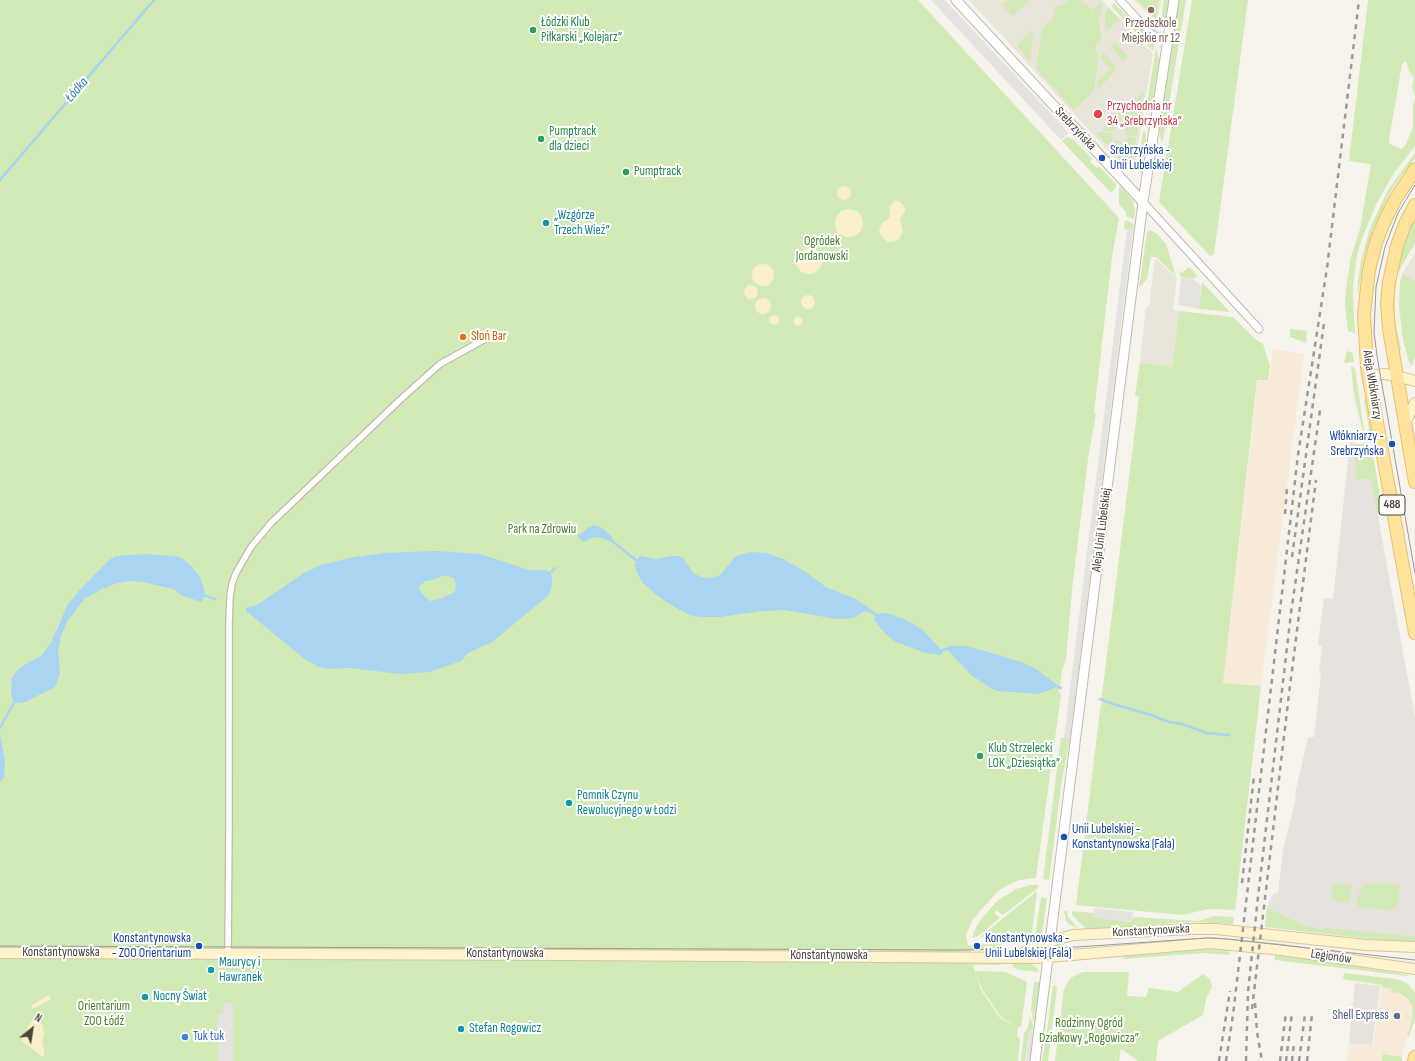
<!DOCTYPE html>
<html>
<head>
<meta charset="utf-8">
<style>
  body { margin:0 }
  #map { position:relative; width:1415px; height:1061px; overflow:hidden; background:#f6f3ec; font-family:"Sofia Sans Condensed",sans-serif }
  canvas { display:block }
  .north { position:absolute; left:12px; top:1009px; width:40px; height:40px; -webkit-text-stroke:3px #fff; paint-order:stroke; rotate:30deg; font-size:11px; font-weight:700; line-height:16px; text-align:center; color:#4b4439 }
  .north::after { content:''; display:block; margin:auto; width:14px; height:18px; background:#4b4439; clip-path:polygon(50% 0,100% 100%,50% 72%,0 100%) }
</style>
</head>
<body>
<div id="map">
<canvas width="1415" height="1061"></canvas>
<div class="north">N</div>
</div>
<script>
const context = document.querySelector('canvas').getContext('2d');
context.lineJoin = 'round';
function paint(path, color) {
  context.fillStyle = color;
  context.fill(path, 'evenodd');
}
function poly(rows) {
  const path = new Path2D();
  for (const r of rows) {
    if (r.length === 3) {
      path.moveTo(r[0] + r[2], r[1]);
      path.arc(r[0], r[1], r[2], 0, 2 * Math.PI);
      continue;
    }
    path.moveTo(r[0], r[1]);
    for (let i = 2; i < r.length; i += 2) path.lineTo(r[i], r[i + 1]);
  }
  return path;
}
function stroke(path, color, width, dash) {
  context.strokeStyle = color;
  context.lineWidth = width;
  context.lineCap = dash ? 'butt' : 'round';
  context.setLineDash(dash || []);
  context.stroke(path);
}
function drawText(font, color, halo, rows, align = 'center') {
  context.font = font + ' "Sofia Sans Condensed",sans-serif';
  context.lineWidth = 4;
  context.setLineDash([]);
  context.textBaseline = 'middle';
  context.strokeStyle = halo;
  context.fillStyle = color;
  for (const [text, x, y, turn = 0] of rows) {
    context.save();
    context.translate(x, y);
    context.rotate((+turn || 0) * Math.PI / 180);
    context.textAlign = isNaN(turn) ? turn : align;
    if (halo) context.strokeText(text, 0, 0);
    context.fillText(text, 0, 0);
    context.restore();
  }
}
const residential = poly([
  [969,0,1102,0,1153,54,1134,170,1126,170],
  [1415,253,1415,360,1411,353,1400,308,1402,274],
  [1155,258,1177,278,1173,310,1179,311,1172,367,1140,362,1146,307,1149,307]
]);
const commercial = poly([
  [1273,349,1304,354,1261,686,1223,683,1258,380,1269,381],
  [1383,985,1406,989,1414,1002,1413,1020,1400,1061,1347,1061,1349,1043,1373,1045,1381,988]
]);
const industrial = poly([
  [1351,433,1353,433,1354,444,1356,478,1371,479,1415,717,1415,942,1265,927,1267,908,1271,898,1272,895,1278,892,1283,851,1296,798,1295,794,1308,737,1314,737,1321,674,1319,673,1322,646,1318,645,1324,598,1333,599],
  [1355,983,1380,986,1372,1045,1349,1043]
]);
const education = poly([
  [1134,0,1161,0,1158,20,1153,20]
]);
const green = poly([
  [0,0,918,0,1119,218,1112,257,1094,413,1096,413,1088,459,1072,590,1066,659,1062,671,1059,693,1061,694,1036,878,1019,880,999,890,973,919,966,935,968,945,1001,944,1001,950,970,951,972,962,1001,962,1001,965,973,965,981,990,1000,1018,1015,1026,1001,1017,982,989,975,971,1005,972,1026,981,1027,983,1021,1027,1018,1027,1017,1036,1020,1039,1018,1061,0,1061],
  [1007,0,1030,0,1013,16,1002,5],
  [1068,0,1081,0,1092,10,1100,3,1102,5,1099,20,1101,39,1100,43,1097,43,1095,52,1099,53,1097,66,1098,67,1097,72,1096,72,1095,76,1096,76,1094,91,1074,110,1036,69,1042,29,1055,15,1054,15,1054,8,1057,6,1059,7],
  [1137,0,1159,0,1157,18,1154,18],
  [1164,0,1169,0,1165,21,1160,26],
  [1179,0,1186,0,1163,141,1161,141,1159,127],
  [1192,0,1248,0,1214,254,1210,256,1159,202],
  [1368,0,1415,0,1415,146,1394,173,1384,190,1376,205,1362,238,1357,255,1353,286,1353,297,1355,333,1348,331,1345,304,1346,290,1351,257,1360,229,1371,164,1349,161],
  [1405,61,1407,63,1409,71,1414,78,1412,86,1415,97,1413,105,1413,127,1406,144,1402,149,1390,144,1389,140,1402,64],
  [1114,3,1154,43,1153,51,1111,6],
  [1109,8,1120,19,1107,31,1105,29,1105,13],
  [1031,31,1033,34,1030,62,1017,45],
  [1115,42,1128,56,1123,61,1112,48,1111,46],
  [1156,48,1159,60,1154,94,1149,109,1146,109],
  [1103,52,1116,67,1116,69,1109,68,1101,59],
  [1109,70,1116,70,1097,90,1098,81],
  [1144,91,1137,136,1126,135,1125,131,1126,130,1124,128,1119,128,1116,116],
  [1075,119,1122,170,1122,172,1075,121],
  [1113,119,1116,130,1114,129,1113,132,1102,130],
  [1099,132,1113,134,1112,137,1114,139,1107,145,1097,134],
  [1143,132,1145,132,1146,134,1146,144,1141,171,1137,168],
  [1067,137,1074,140,1092,159,1090,162,1097,168,1099,166,1116,184,1116,187,1111,193,1062,141],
  [1127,137,1136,138,1133,160,1130,161,1123,140,1126,140],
  [1116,140,1121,141,1128,162,1124,163,1109,147],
  [1415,153,1415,158,1399,179,1389,195,1373,230,1363,263,1358,297,1358,281,1361,261,1370,228,1388,190],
  [1121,186,1133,201,1135,210,1134,219,1126,216,1126,212,1119,204,1119,188],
  [1415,219,1415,243,1399,271,1395,282,1395,320,1401,350,1399,350,1395,323,1393,293,1398,262,1411,224],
  [1125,220,1134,224,1133,230,1124,229],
  [1150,230,1157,234,1166,244,1176,276,1156,257,1151,257,1147,279,1139,288,1147,232],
  [1189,267,1198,276,1193,279,1181,277,1178,270,1182,273],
  [1402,274,1415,281,1415,356,1412,366,1408,360,1403,339,1399,307,1400,283],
  [1202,282,1230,312,1199,309],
  [1179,311,1233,317,1256,340,1263,344,1270,366,1268,380,1257,380,1223,683,1261,686,1235,910,1209,909,1182,915,1076,905,1139,397,1135,396,1140,362,1172,367],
  [1290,329,1307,331,1306,343,1290,337],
  [1347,351,1353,353,1354,362,1344,363],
  [1351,366,1355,368,1366,444,1374,460,1381,502,1378,517,1371,479,1356,479,1354,444,1366,444,1354,395],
  [1365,398,1367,398,1378,457,1372,446,1364,400],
  [1061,737,1070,739,1062,779,1049,880,1043,879],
  [1352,883,1349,903,1332,901,1332,887,1335,884],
  [1373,883,1399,884,1398,905,1393,910,1361,908,1358,906,1356,901,1362,886,1364,884],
  [1030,885,1038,885,1038,888,1003,915,996,910,994,913,1000,918,977,937,972,937,976,927,982,918,997,901,1016,889],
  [1037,891,1032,933,1030,935,980,937],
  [1041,897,1047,898,1042,935,1032,944,1012,944,1013,940,1030,940,1035,937],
  [1267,908,1308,927,1324,930,1325,928,1415,937,1415,942,1370,939,1265,927],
  [1067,910,1068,917,1078,928,1070,925,1066,921,1064,911],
  [1072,911,1093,913,1093,917,1132,922,1133,917,1199,921,1214,916,1234,917,1233,924,1192,922,1086,929,1072,915],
  [1206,948,1230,949,1229,955,1204,953,1124,959,1122,958,1128,955],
  [1275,955,1280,956,1281,955,1297,957,1409,975,1407,976,1275,960],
  [1012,963,1031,964,1037,968,1039,972,1020,970,1013,967],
  [1083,972,1129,972,1127,996,1146,997,1149,988,1178,992,1203,974,1210,979,1212,987,1206,999,1203,1015,1158,1041,1156,1061,1138,1061,1121,1049,1119,1061,1055,1061,1064,989,1069,980,1074,976],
  [1344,973,1395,979,1402,981,1409,985,1415,993,1415,1019,1409,1036,1407,1035,1411,1024,1413,1008,1411,1003,1407,998,1400,993,1391,992,1392,989,1382,987,1382,985,1343,979],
  [1034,982,1040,982,1035,1026,1031,1010],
  [1053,985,1057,987,1048,1061,1042,1061,1046,1039],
  [1030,1016,1034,1028,1029,1033,1025,1061,1021,1061,1024,1033,1028,1028],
  [1383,1054,1402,1057,1401,1061,1382,1061]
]);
const sand = poly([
  [844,193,7],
  [894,201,899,201,905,207,905,212,900,219,903,232,899,239,896,241,888,242,882,238,879,231,882,223,888,219,890,216,889,208],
  [849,223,14],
  [809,261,13],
  [763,275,11],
  [751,292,7],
  [808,302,7],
  [763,306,8],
  [774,320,5],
  [798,321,4.5],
  [49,995,51,999,33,1009,31,1006],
  [39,1020,43,1026,44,1035,42,1042,44,1049,44,1056,42,1056,21,1041,31,1021]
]);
const parking = poly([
  [931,0,945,0,1069,133,1061,140],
  [1127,229,1133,230,1070,739,1064,738],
  [1181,278,1193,279,1201,286,1199,309,1178,305],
  [1094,908,1133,912,1132,922,1093,918],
  [223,1003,233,1003,234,1061,218,1061,217,1014,223,1014],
  [1035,1030,1031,1061,1026,1061,1029,1033]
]);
const water = poly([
  [594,525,604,529,613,538,610,541,598,537,592,538,584,542,577,536,579,534,582,533,589,527],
  [435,551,480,554,529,570,547,570,552,576,552,585,549,595,492,642,468,653,461,661,429,672,401,674,349,668,329,669,319,667,306,660,246,611,246,608,257,605,304,573,321,565,355,557,384,553],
  [442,576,449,576,455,579,456,585,455,592,440,599,430,601,424,596,418,588,425,581,432,580],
  [751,552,766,553,783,559,804,571,826,587,856,599,872,610,871,613,865,611,853,618,837,619,784,610,762,611,720,617,701,617,689,615,678,609,659,597,642,582,634,565,640,556,656,559,672,556,679,556,684,559,693,573,701,577,708,578,719,576,736,556],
  [146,554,174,556,181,558,188,563,199,575,205,592,202,602,183,596,173,589,143,582,128,581,117,583,100,590,84,599,67,622,61,636,58,651,60,674,55,687,23,703,18,703,12,699,11,688,12,678,16,672,21,667,42,655,52,641,67,606,78,592,109,560,116,556],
  [887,613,904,619,922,629,943,652,941,655,925,653,894,641,883,631,874,620,877,614],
  [948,646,967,646,1018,661,1035,668,1057,685,1055,688,1039,694,997,691,989,687,971,675,948,650,947,648],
  [0,734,5,762,4,777,0,782]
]);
const stream = poly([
  [0,180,154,0],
  [611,540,637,561],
  [550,573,555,568],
  [204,595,215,599],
  [872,612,876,615],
  [942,650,947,649],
  [1056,686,1061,688],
  [1100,699,1113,704,1151,715,1169,722,1182,724,1207,733,1229,735],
  [0,728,15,701]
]);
const pedestrian = poly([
  [228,954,229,825,229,623,230,596,232,584,236,573,251,547,271,523,401,399,440,364,487,338]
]);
const minor = poly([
  [1120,0,1150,33,1157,37,1168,39],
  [1143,202,1259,329]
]);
const tertiary = poly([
  [956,0,1143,202],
  [1035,1061,1143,202,1174,0]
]);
const secondary = poly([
  [1369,376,1384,374,1392,375,1415,381],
  [1405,423,1415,403],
  [0,953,567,955,1037,958,1211,943,1282,950,1415,969],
  [1018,955,1051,941,1073,935,1192,929,1216,929,1366,945,1415,947]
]);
const primary = poly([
  [1415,169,1395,200,1385,220,1376,242,1369,270,1364,314,1367,367,1415,633],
  [1415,205,1405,224,1397,246,1389,282,1387,304,1389,329,1415,482],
  [1414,1061,1415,1057]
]);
const tram = poly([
  [1415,185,1398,213,1385,247,1376,287,1374,332,1377,356,1415,573],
  [0,946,960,950,1077,947,1207,938,1227,939,1415,960]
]);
const rail = poly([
  [1285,514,1287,488],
  [1292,557,1324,323],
  [1242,883,1254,776],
  [1255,1003,1257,1032,1262,1061],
  [1252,1009,1289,694,1316,480],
  [1219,1061,1230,991],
  [1226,1061,1233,1015,1298,455,1327,268,1359,0],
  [1246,1061,1248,992,1258,897,1291,613,1320,410],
  [1280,1061,1286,1012],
  [1286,1061,1292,1013],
  [1292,1061,1294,1043],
  [1299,1061,1305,1014],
  [1307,1061,1312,1014]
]);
const markers = [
  [1151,10,4,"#8d6e63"],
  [533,30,4,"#2e9e5b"],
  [1098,114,5,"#e0444e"],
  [541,139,4,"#2e9e5b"],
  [1102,158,4,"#1a4fb4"],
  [626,172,4,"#2e9e5b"],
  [546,223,4,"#0f9aa8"],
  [463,337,4,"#e8710a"],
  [1392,444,4,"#1a4fb4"],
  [980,756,4,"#2e9e5b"],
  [569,803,4,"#0f9aa8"],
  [1064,837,4,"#1a4fb4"],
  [199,946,4,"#1a4fb4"],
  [977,946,4,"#1a4fb4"],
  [211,970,4,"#0f9aa8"],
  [145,997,4,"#0f9aa8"],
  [1397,1016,4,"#5c6f8a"],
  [461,1029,4,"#0f9aa8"],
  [185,1037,4,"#3f7fe0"]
];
const shields = [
  [1392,505,26]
];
const shieldNames = [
  ["488",1392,505]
];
const leisureNames = [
  ["Łódzki Klub",541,23],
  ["Piłkarski „Kolejarz”",541,38],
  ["Pumptrack",549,132],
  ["dla dzieci",549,147],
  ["Pumptrack",634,172],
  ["Klub Strzelecki",988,749],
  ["LOK „Dziesiątka”",988,764]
];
const educationNames = [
  ["Przedszkole",1151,24],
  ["Miejskie nr 12",1151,39]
];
const healthNames = [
  ["Przychodnia nr",1107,107],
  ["34 „Srebrzyńska”",1107,122]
];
const streetNames = [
  ["Srebrzyńska",1075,129,47],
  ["Aleja Włókniarzy",1372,385,81],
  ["Aleja Unii Lubelskiej",1102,530,-83],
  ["Konstantynowska",1151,931,-3],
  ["Konstantynowska",61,953],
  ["Konstantynowska",505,954],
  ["Konstantynowska",829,956],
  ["Legionów",1331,957,8]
];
const transitNames = [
  ["Srebrzyńska -",1110,151],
  ["Unii Lubelskiej",1110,166],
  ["Włókniarzy -",1384,437,"right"],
  ["Srebrzyńska",1384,452,"right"],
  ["Unii Lubelskiej -",1072,830],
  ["Konstantynowska (Fala)",1072,845],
  ["Konstantynowska",191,939,"right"],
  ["- ZOO Orientarium",191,954,"right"],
  ["Konstantynowska -",985,939],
  ["Unii Lubelskiej (Fala)",985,954]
];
const cultureNames = [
  ["„Wzgórze",554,216],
  ["Trzech Wież”",554,231],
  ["Pomnik Czynu",577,796],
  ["Rewolucyjnego w Łodzi",577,811],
  ["Maurycy i",219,963],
  ["Hawranek",219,978],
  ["Nocny Świat",153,997],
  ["Stefan Rogowicz",469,1029]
];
const parkNames = [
  ["Ogródek",822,242],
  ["Jordanowski",822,257],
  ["Park na Zdrowiu",542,530],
  ["Orientarium",104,1007],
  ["ZOO Łódź",104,1022],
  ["Rodzinny Ogród",1089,1024],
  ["Działkowy „Rogowicza”",1089,1039]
];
const foodNames = [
  ["Słoń Bar",471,337]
];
const serviceNames = [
  ["Shell Express",1389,1016]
];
const shopNames = [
  ["Tuk tuk",193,1037]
];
const waterNames = [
  ["Łódka",77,90,-49]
];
paint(residential, '#eae5da');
paint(commercial, '#f7ead8');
paint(industrial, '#e6e2dd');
paint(education, '#efe8d6');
paint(green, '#d2eab5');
paint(sand, '#f9efc9');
paint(parking, '#e5e3e0');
paint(water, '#a9d4f2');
stroke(stream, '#a9d4f2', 2.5);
stroke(pedestrian, '#c2bbae', 8);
stroke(minor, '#c2bbae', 9);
stroke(tertiary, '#c2bbae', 11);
stroke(secondary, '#d6c79b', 12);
stroke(primary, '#e6c16a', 14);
stroke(pedestrian, '#fff', 5.5);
stroke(minor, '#fff', 7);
stroke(tertiary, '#fff', 9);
stroke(secondary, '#fff3cd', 10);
stroke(primary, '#ffe39c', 12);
stroke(tram, '#9a9a9a', 1);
stroke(rail, '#9a9a9a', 2.5, [5, 5]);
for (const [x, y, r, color] of markers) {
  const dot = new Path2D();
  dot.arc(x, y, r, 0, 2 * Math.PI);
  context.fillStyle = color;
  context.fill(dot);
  stroke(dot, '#fff', 1.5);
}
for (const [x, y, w] of shields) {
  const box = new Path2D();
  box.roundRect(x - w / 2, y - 10, w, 20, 3);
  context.fillStyle = '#fff';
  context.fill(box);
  stroke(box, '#4b4439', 1);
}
drawText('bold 12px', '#4b4439', null, shieldNames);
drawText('13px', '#27864d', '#fff', leisureNames, 'left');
drawText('13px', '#785e54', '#fff', educationNames);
drawText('13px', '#be3a42', '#fff', healthNames, 'left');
drawText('13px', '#4b4439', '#fff', streetNames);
drawText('13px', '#164399', '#fff', transitNames, 'left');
drawText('13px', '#0d838f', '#fff', cultureNames, 'left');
drawText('13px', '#4a7f2a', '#fff', parkNames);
drawText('13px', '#c56008', '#fff', foodNames, 'left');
drawText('13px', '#4e5e75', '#fff', serviceNames, 'right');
drawText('13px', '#366cbe', '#fff', shopNames, 'left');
drawText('italic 14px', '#2e7ab2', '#fff', waterNames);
</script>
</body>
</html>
